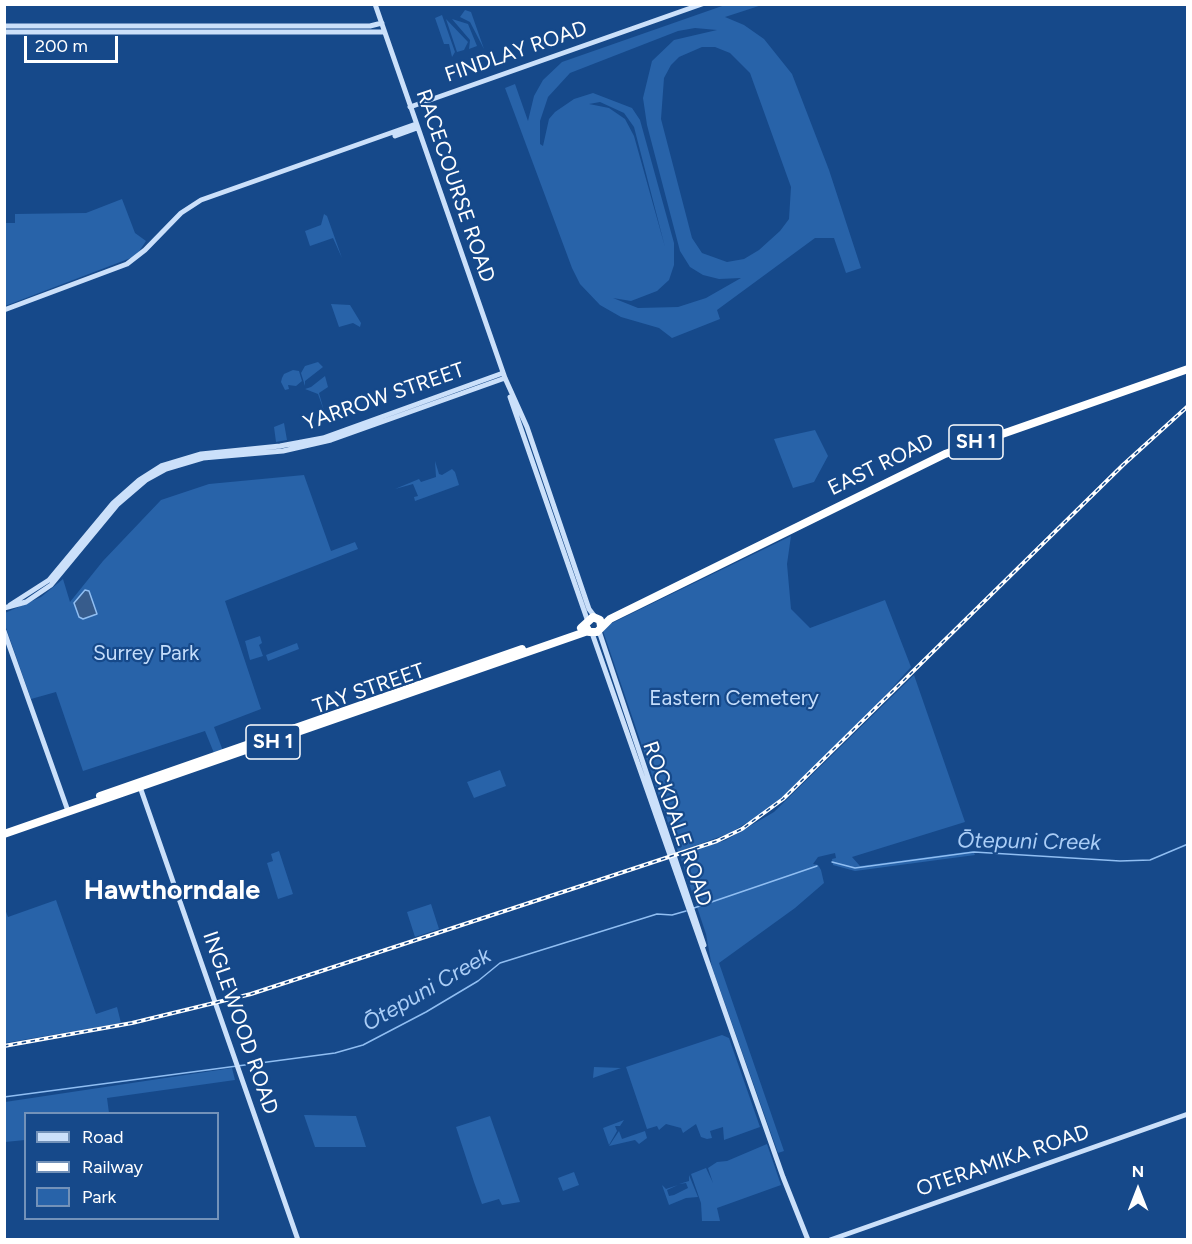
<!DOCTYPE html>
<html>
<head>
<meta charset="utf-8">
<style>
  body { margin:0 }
  #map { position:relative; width:1192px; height:1244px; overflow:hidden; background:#16498a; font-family:Figtree,sans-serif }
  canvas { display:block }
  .frame { position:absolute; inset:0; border:6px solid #fff; pointer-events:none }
  .legend { position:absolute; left:24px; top:1112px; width:195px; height:108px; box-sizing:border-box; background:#16498a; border:2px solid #7392b9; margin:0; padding:8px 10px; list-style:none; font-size:18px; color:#fff }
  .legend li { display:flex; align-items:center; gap:12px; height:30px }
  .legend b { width:30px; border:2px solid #7392b9 }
  .north { position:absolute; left:1108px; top:1160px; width:60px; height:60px; -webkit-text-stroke:4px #16498a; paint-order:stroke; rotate:0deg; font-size:16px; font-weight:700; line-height:24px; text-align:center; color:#fff }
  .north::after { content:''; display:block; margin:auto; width:21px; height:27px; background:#fff; clip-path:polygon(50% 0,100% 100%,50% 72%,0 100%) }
  .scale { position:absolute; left:24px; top:36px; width:94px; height:27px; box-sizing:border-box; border:3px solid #fff; border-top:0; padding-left:8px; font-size:18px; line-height:21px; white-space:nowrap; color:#fff; -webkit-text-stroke:4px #16498a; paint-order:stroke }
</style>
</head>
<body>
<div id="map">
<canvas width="1192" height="1244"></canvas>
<div class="frame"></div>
<ul class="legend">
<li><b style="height:8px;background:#cbe0fa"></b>Road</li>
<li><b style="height:8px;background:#fff"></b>Railway</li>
<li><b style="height:16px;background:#2863a9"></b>Park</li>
</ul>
<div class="north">N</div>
<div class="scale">200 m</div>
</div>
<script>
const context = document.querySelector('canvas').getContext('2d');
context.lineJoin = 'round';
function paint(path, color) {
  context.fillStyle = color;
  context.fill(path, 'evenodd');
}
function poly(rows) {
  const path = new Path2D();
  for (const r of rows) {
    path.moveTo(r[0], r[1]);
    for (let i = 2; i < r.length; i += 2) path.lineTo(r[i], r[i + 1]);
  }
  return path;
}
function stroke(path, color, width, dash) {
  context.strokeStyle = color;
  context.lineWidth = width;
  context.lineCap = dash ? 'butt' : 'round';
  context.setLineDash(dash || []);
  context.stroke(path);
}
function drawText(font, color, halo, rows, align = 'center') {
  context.font = font + ' Figtree,sans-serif';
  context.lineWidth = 4.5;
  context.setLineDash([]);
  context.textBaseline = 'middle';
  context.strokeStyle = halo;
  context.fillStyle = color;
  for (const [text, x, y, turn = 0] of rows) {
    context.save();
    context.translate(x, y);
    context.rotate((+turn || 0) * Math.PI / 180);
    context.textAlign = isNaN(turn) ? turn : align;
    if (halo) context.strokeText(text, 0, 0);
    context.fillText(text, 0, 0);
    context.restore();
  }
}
const green = poly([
  [725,5,762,5,725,17,744,25,764,39,792,74,829,170,861,268,846,273,834,238,815,238,717,310,720,319,672,338,659,328,621,317,600,305,580,284,572,268,505,88,515,84,528,121,534,96,543,80,562,62],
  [695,28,717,30,674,40,652,61,643,98,647,125,680,251,690,267,703,275,719,279,741,278,706,298,678,307,638,308,613,298,631,301,657,291,669,280,674,265,674,243,640,120,632,108,593,93,574,99,555,112,549,119,543,146,540,144,540,121,548,97,570,73,678,31],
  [702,47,715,47,730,53,750,73,791,187,789,219,780,231,759,250,744,259,727,262,702,253,692,238,661,119,664,78,671,65,679,57],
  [600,102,624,113,634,127,665,247,634,136,625,119,609,108,589,104],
  [465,10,471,12,484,49,470,22,460,17],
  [442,15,455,52,452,57,449,44,444,44,435,18],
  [446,19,468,42,464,50,457,52],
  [452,19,468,24,477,46,469,49,470,40],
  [122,199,135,233,146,241,136,256,5,306,5,223,15,223,15,214,86,213],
  [324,214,327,216,342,258,333,238,310,246,305,231,321,225],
  [331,304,350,305,361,323,360,327,353,323,339,327],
  [318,362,323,367,305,381,305,386,301,373,305,366],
  [293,370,299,371,302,381,296,386,288,385,289,389,285,390,281,382,282,378,284,374],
  [325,376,328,387,319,393,324,411,318,394,305,389,311,387],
  [284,423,287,440,276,442,274,427],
  [815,430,828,456,814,482,793,488,774,439],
  [435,461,439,474,442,475,452,469,455,472,459,485,415,501,414,497,418,496,413,484,395,489,419,479,421,482,436,477],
  [304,475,331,551,355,542,358,549,225,601,261,709,214,727,223,751,214,753,205,731,83,771,56,692,31,699,5,625,5,613,41,597,63,579,70,602,103,561,161,500,209,484],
  [791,536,787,564,791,609,810,628,885,600,911,667,873,709,771,808,730,833,678,852,603,631,608,625],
  [260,636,262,643,259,645,263,656,250,660,245,641],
  [297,643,299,649,268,661,266,655],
  [914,675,965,822,852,857,860,866,973,851,975,855,855,871,833,865,832,859,836,858,835,853,818,857,813,864,818,865,821,870,824,883,795,908,719,963,784,1151,778,1153,712,967,706,934,680,856,726,840,774,812],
  [500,770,506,786,474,798,467,782],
  [279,851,293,894,278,899,267,863,273,861,271,854],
  [56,900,96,1014,117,1007,121,1023,5,1043,5,909,8,917],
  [431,904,439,929,415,937,407,912],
  [722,1035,729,1038,760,1127,724,1140,723,1127,710,1131,712,1138,707,1139,701,1137,696,1124,683,1133,681,1128,666,1124,659,1130,657,1126,647,1129,626,1067],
  [594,1067,621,1068,593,1078],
  [232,1068,235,1080,107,1098,109,1113,26,1114,25,1140,5,1142,5,1102],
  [304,1115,356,1116,366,1147,315,1147],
  [490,1116,520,1202,502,1205,499,1199,482,1204,474,1182,456,1127],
  [624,1120,620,1126,615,1126,617,1131,609,1145,603,1128],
  [619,1131,622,1139,645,1131,647,1138,639,1144,635,1140,609,1146],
  [767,1144,781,1185,717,1208,720,1221,702,1221,701,1203,691,1174,706,1168,713,1183,708,1168,717,1162,727,1161],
  [574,1172,579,1185,563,1191,558,1178],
  [689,1175,698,1197,686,1198,669,1205,662,1185,666,1189,678,1185,667,1190,669,1196,674,1195,688,1188,686,1183,679,1184,689,1181]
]);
const water = poly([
  [85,590,89,591,97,614,83,619,79,617,74,603,85,590]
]);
const stream = poly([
  [832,862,855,868,974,852,1120,861,1150,860,1188,844],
  [694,908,817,866],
  [4,1097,335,1053,363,1045,426,1012,478,981,500,963,657,914,672,915,686,911]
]);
const secondary = poly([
  [375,4,505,378,527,427,589,609,595,617],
  [4,26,370,26,382,23],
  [4,32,384,32],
  [410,107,702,4],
  [395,136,417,128],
  [4,310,127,264,145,250,181,213,201,200,416,124],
  [510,397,587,619],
  [10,605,49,580,113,503,139,480,161,466,201,454,280,446,323,438,503,373],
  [4,608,26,602,51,585,118,504,146,480,166,469,203,458,283,451,331,440,505,378],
  [4,631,68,811],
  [599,631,704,945],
  [592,633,783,1177,808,1240],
  [139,784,298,1240],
  [830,1240,1188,1114]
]);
const highway = poly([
  [585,625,589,632,597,632,610,619,945,454,1188,369],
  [581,628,593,617,600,620,601,626],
  [100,796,522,649],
  [4,834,588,631]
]);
const rail = poly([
  [4,1046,132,1023,251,994,587,884,717,841,742,829,783,799,1123,465,1188,406]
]);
const shields = [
  [976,442,54],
  [273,742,54]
];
const shieldNames = [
  ["SH 1",976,442],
  ["SH 1",273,742]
];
const streetNames = [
  ["FINDLAY ROAD",516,52,-19],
  ["RACECOURSE ROAD",455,186,71],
  ["YARROW STREET",384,397,-19],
  ["EAST ROAD",881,465,-26],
  ["TAY STREET",369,689,-19],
  ["ROCKDALE ROAD",677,824,71],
  ["INGLEWOOD ROAD",240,1023,71],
  ["OTERAMIKA ROAD",1003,1161,-19]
];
const parkNames = [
  ["Surrey Park",146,654],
  ["Eastern Cemetery",734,699]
];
const waterNames = [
  ["Ōtepuni Creek",1029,842,1],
  ["Ōtepuni Creek",427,990,-30]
];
const districtNames = [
  ["Hawthorndale",172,891]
];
paint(green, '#2863a9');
paint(water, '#375c8c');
stroke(water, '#90bef2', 1.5);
stroke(stream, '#90bef2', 1.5);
stroke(secondary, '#cbe0fa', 5);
stroke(highway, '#fff', 8);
stroke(rail, '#fff', 4);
stroke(rail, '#16498a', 1.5, [4.5]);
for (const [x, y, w] of shields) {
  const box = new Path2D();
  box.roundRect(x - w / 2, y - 17, w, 34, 4.5);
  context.fillStyle = '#16498a';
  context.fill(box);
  stroke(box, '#fff', 1.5);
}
drawText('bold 20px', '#fff', null, shieldNames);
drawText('21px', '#fff', '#16498a', streetNames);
drawText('21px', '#c4ddfb', '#16498a', parkNames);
drawText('italic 22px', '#aacdf6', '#16498a', waterNames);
drawText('bold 27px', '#fff', '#16498a', districtNames);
</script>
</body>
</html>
